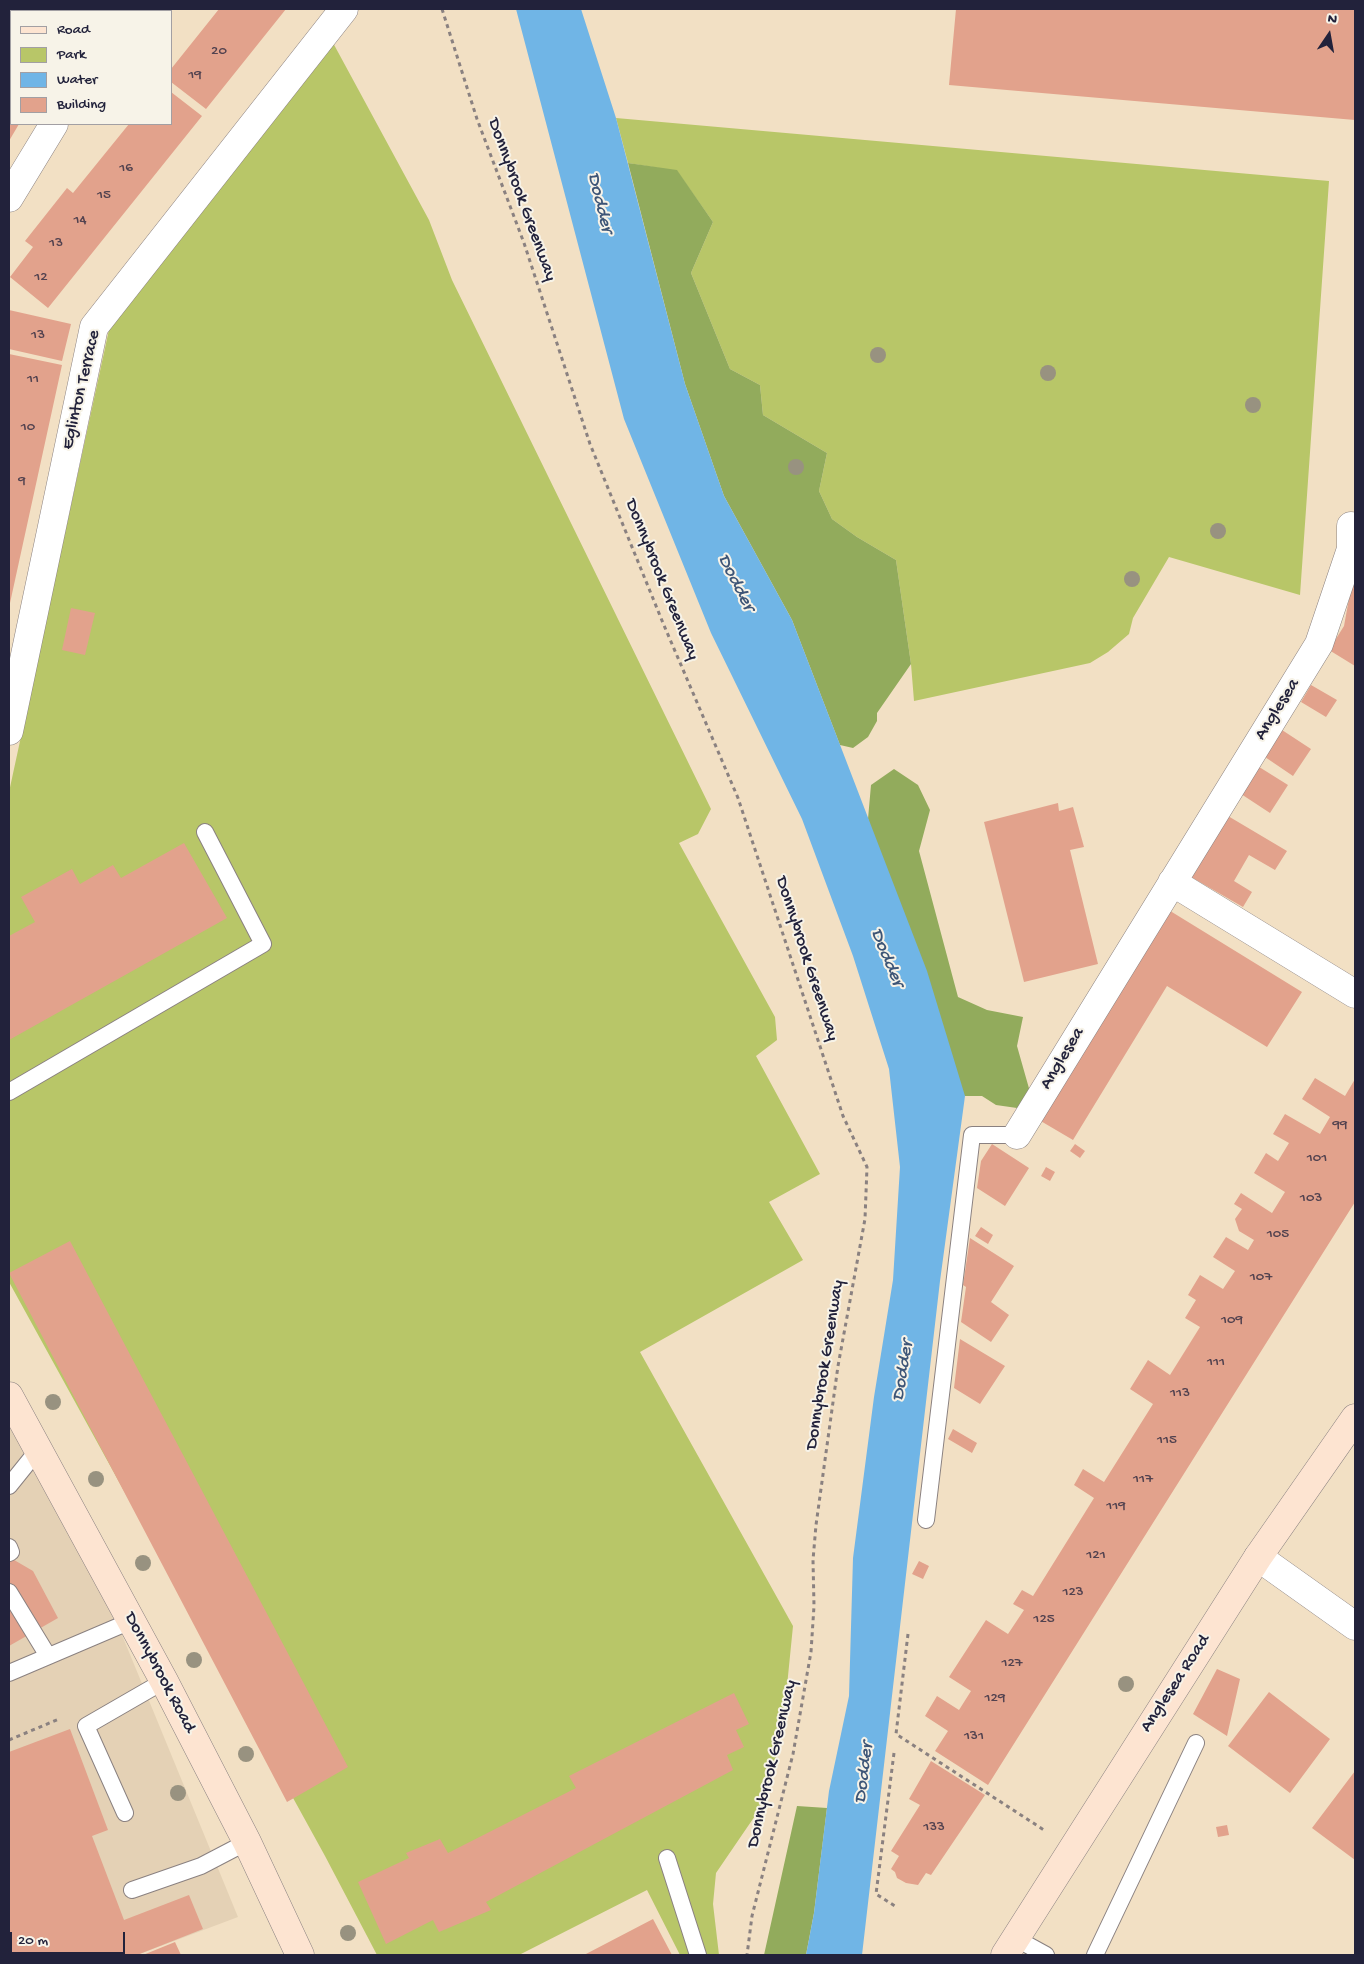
<!DOCTYPE html>
<html>
<head>
<meta charset="utf-8">
<style>
  body { margin:0 }
  #map { position:relative; width:1364px; height:1964px; overflow:hidden; background:#f2e0c4; font-family:"Gochi Hand",sans-serif }
  canvas { display:block }
  .frame { position:absolute; inset:0; border:10px solid #22223b; pointer-events:none }
  .legend { position:absolute; left:10px; top:10px; width:162px; height:115px; box-sizing:border-box; background:#f7f3e8; border:1px solid #a29fa3; margin:0; padding:6px 9px; list-style:none; font-size:15px; color:#22223b }
  .legend li { display:flex; align-items:center; gap:10px; height:25px }
  .legend b { width:25px; border:1px solid #a29fa3 }
  .north { position:absolute; left:1304px; top:10px; width:50px; height:50px; -webkit-text-stroke:4px #f7f3e8; paint-order:stroke; rotate:12deg; font-size:14px; font-weight:700; line-height:20px; text-align:center; color:#22223b }
  .north::after { content:''; display:block; margin:auto; width:18px; height:22px; background:#22223b; clip-path:polygon(50% 0,100% 100%,50% 72%,0 100%) }
  .scale { position:absolute; left:10px; top:1932px; width:115px; height:22px; box-sizing:border-box; border:2px solid #22223b; border-top:0; padding-left:6px; font-size:15px; line-height:18px; white-space:nowrap; color:#22223b; -webkit-text-stroke:4px #f7f3e8; paint-order:stroke }
</style>
</head>
<body>
<div id="map">
<canvas width="1364" height="1964"></canvas>
<div class="frame"></div>
<ul class="legend">
<li><b style="height:6px;background:#fde4d1"></b>Road</li>
<li><b style="height:14px;background:#b8c668"></b>Park</li>
<li><b style="height:14px;background:#70b5e6"></b>Water</li>
<li><b style="height:14px;background:#e2a28c"></b>Building</li>
</ul>
<div class="north">N</div>
<div class="scale">20 m</div>
</div>
<script>
const context = document.querySelector('canvas').getContext('2d');
context.lineJoin = 'round';
function paint(path, color) {
  context.fillStyle = color;
  context.fill(path, 'evenodd');
}
function poly(rows) {
  const path = new Path2D();
  for (const r of rows) {
    path.moveTo(r[0], r[1]);
    for (let i = 2; i < r.length; i += 2) path.lineTo(r[i], r[i + 1]);
  }
  return path;
}
function stroke(path, color, width, dash) {
  context.strokeStyle = color;
  context.lineWidth = width;
  context.lineCap = dash ? 'butt' : 'round';
  context.setLineDash(dash || []);
  context.stroke(path);
}
function drawText(font, color, halo, rows, align = 'center') {
  context.font = font + ' "Gochi Hand",sans-serif';
  context.lineWidth = 4;
  context.setLineDash([]);
  context.textBaseline = 'middle';
  context.strokeStyle = halo;
  context.fillStyle = color;
  for (const [text, x, y, turn = 0] of rows) {
    context.save();
    context.translate(x, y);
    context.rotate((+turn || 0) * Math.PI / 180);
    context.textAlign = isNaN(turn) ? turn : align;
    if (halo) context.strokeText(text, 0, 0);
    context.fillText(text, 0, 0);
    context.restore();
  }
}
const built = poly([
  [9,1406,115,1618,238,1917,137,1955,9,1955]
]);
const green = poly([
  [332,41,429,220,452,280,711,809,698,834,679,843,775,1017,777,1040,756,1056,820,1174,769,1202,803,1260,640,1352,793,1626,783,1726,772,1774,759,1810,716,1873,713,1904,719,1955,680,1955,647,1890,519,1955,377,1955,325,1856,9,1282,9,792,110,325],
  [616,118,1329,181,1300,595,1169,557,1133,618,1129,634,1108,652,1090,663,914,701,911,664,896,560,857,537,832,519,819,491,827,453,763,415,760,385,730,369,691,273,713,222,677,171,628,163]
]);
const forest = poly([
  [628,163,677,170,713,222,691,273,730,369,760,385,763,415,827,453,819,491,832,519,857,537,896,560,911,664,877,713,877,721,868,737,853,748,840,745,792,620,724,496,685,384],
  [894,769,918,785,930,810,919,851,958,997,987,1010,1023,1017,1017,1046,1032,1099,1017,1108,996,1105,982,1096,965,1096,950,1089,868,819,871,785],
  [797,1806,827,1808,814,1913,806,1955,764,1955]
]);
const water = poly([
  [516,9,581,9,616,118,685,384,724,496,792,620,927,971,965,1096,940,1281,862,1955,806,1955,814,1913,829,1791,849,1696,853,1558,874,1397,893,1280,900,1167,889,1069,853,956,802,819,711,633,624,419]
]);
const building = poly([
  [13,9,21,9,25,11,11,11,11,43,9,41,9,15],
  [54,9,90,9,88,11,58,11],
  [219,9,286,9,206,109,171,82,171,69],
  [956,9,1355,9,1355,120,949,85],
  [9,91,11,93,11,124,19,124,9,141],
  [171,92,202,116,48,308,10,277,33,247,25,241,67,188,73,193,129,124,171,124],
  [9,310,71,324,62,361,9,349],
  [9,354,62,365,10,603,9,603],
  [1355,566,1355,666,1329,650,1344,626],
  [71,608,95,613,85,655,62,650],
  [1311,685,1337,700,1326,717,1301,702],
  [1282,730,1311,749,1293,776,1265,757],
  [1256,765,1288,785,1270,813,1238,792],
  [1058,803,1059,811,1073,807,1084,847,1070,850,1098,964,1024,982,984,822],
  [1228,816,1287,851,1275,870,1249,855,1234,881,1252,892,1243,907,1191,877],
  [184,843,227,918,9,1040,9,936,35,922,21,897,72,869,80,884,113,865,121,878],
  [1167,909,1302,992,1267,1047,1167,986,1073,1140,1039,1120],
  [1315,1078,1345,1096,1355,1079,1355,1202,988,1785,935,1751,948,1731,925,1716,937,1696,959,1710,971,1691,949,1677,960,1660,986,1620,1008,1634,1024,1610,1013,1604,1022,1590,1033,1596,1094,1498,1074,1485,1083,1469,1104,1482,1153,1404,1130,1389,1148,1360,1170,1375,1200,1327,1185,1318,1196,1300,1188,1295,1200,1275,1223,1289,1235,1271,1213,1257,1226,1237,1248,1250,1254,1240,1239,1231,1235,1219,1242,1209,1234,1204,1241,1193,1272,1213,1285,1192,1254,1173,1266,1153,1278,1161,1289,1143,1273,1134,1285,1114,1320,1134,1330,1117,1302,1099],
  [992,1144,1029,1168,1005,1206,977,1188,981,1161],
  [1075,1144,1085,1151,1080,1158,1070,1151],
  [1046,1167,1055,1172,1050,1181,1041,1176],
  [981,1227,993,1235,988,1244,975,1236],
  [970,1238,1014,1266,991,1302,1009,1315,991,1342,961,1322,966,1287,963,1285],
  [70,1241,348,1767,287,1802,9,1273],
  [960,1339,1005,1366,980,1404,954,1388],
  [953,1429,977,1443,972,1453,948,1439],
  [9,1557,33,1571,58,1618,9,1646],
  [919,1561,929,1566,923,1579,912,1574],
  [1217,1669,1240,1679,1227,1736,1193,1714],
  [1269,1692,1330,1739,1290,1793,1228,1746],
  [734,1693,749,1724,736,1730,744,1747,727,1755,733,1770,486,1902,491,1910,439,1932,433,1920,386,1944,358,1882,409,1858,406,1853,440,1839,448,1853,576,1788,569,1776],
  [70,1729,108,1830,92,1836,124,1920,189,1895,203,1929,137,1955,9,1955,9,1752],
  [931,1761,985,1795,931,1875,926,1873,918,1885,906,1883,897,1878,895,1872,891,1869,899,1856,891,1851,920,1805,909,1799],
  [1355,1771,1355,1860,1312,1828],
  [1227,1825,1229,1835,1218,1837,1216,1827],
  [653,1919,672,1955,584,1955],
  [175,1942,181,1955,143,1955]
]);
const path = poly([
  [442,9,477,119,524,243,590,444,663,623,738,798,843,1116,867,1167,865,1219,838,1366,816,1525,813,1560,814,1606,811,1652,793,1754,752,1916,747,1955],
  [908,1634,896,1734,1044,1830],
  [9,1740,59,1719],
  [894,1753,876,1894,895,1906]
]);
const service = poly([
  [9,1092,263,944,205,832],
  [9,1486,38,1450],
  [926,1520,972,1135,1017,1135],
  [9,1547,11,1552,9,1553],
  [9,1592,48,1656],
  [9,1673,131,1621],
  [125,1813,86,1726,164,1681],
  [667,1858,698,1955],
  [132,1890,201,1866,247,1842],
  [1015,1938,1046,1955],
  [1095,1955,1196,1743]
]);
const minor = poly([
  [129,11,131,9],
  [9,198,54,124],
  [9,731,94,327,344,9],
  [1172,882,1355,994],
  [1017,1135,1319,644,1351,549,1351,526],
  [1258,1557,1355,1626]
]);
const secondary = poly([
  [9,1396,164,1681,247,1842,300,1955],
  [1005,1955,1258,1557,1355,1418]
]);
const trees = [
  [878,355],
  [1048,373],
  [1253,405],
  [796,467],
  [1218,531],
  [1132,579],
  [53,1402],
  [96,1479],
  [143,1563],
  [194,1660],
  [1126,1684],
  [246,1754],
  [178,1793],
  [348,1933]
];
const numberNames = [
  ["20",219,52],
  ["19",195,76],
  ["16",126,169],
  ["15",104,196],
  ["14",80,221],
  ["13",56,244],
  ["12",41,278],
  ["13",38,336],
  ["11",33,380],
  ["10",28,428],
  ["9",22,482],
  ["99",1340,1126],
  ["101",1317,1159],
  ["103",1311,1199],
  ["105",1278,1235],
  ["107",1261,1278],
  ["109",1232,1321],
  ["111",1216,1363],
  ["113",1180,1394],
  ["115",1167,1441],
  ["117",1143,1480],
  ["119",1116,1507],
  ["121",1096,1556],
  ["123",1073,1593],
  ["125",1044,1620],
  ["127",1012,1664],
  ["129",995,1699],
  ["131",974,1737],
  ["133",934,1828]
];
const streetNames = [
  ["Donnybrook Greenway",521,200,70],
  ["Eglinton Terrace",82,390,-77],
  ["Donnybrook Greenway",661,580,68],
  ["Anglesea",1278,710,-58],
  ["Donnybrook Greenway",806,959,72],
  ["Anglesea",1063,1059,-59],
  ["Donnybrook Greenway",826,1365,-81],
  ["Donnybrook Road",159,1673,62],
  ["Anglesea Road",1176,1684,-57],
  ["Donnybrook Greenway",773,1764,-77]
];
const waterNames = [
  ["Dodder",599,203,76],
  ["Dodder",735,583,63],
  ["Dodder",886,958,67],
  ["Dodder",904,1371,-81],
  ["Dodder",865,1773,-83]
];
paint(built, '#e4d1b5');
paint(green, '#b8c668');
paint(forest, '#92ab5c');
paint(water, '#70b5e6');
paint(building, '#e2a28c');
stroke(service, '#8a8180', 18);
stroke(minor, '#8a8180', 29);
stroke(secondary, '#8a8180', 29);
stroke(path, '#8a8180', 3, [4, 4]);
stroke(service, '#fff', 16);
stroke(minor, '#fff', 28);
stroke(secondary, '#fde4d1', 28);
context.fillStyle = '#989280';
for (const [x, y] of trees) {
  context.beginPath();
  context.arc(x, y, 8, 0, 2 * Math.PI);
  context.fill();
}
drawText('15px', '#52424f', null, numberNames);
drawText('18px', '#22223b', '#f7f3e8', streetNames);
drawText('italic 19px', '#3d5577', '#f7f3e8', waterNames);
</script>
</body>
</html>
